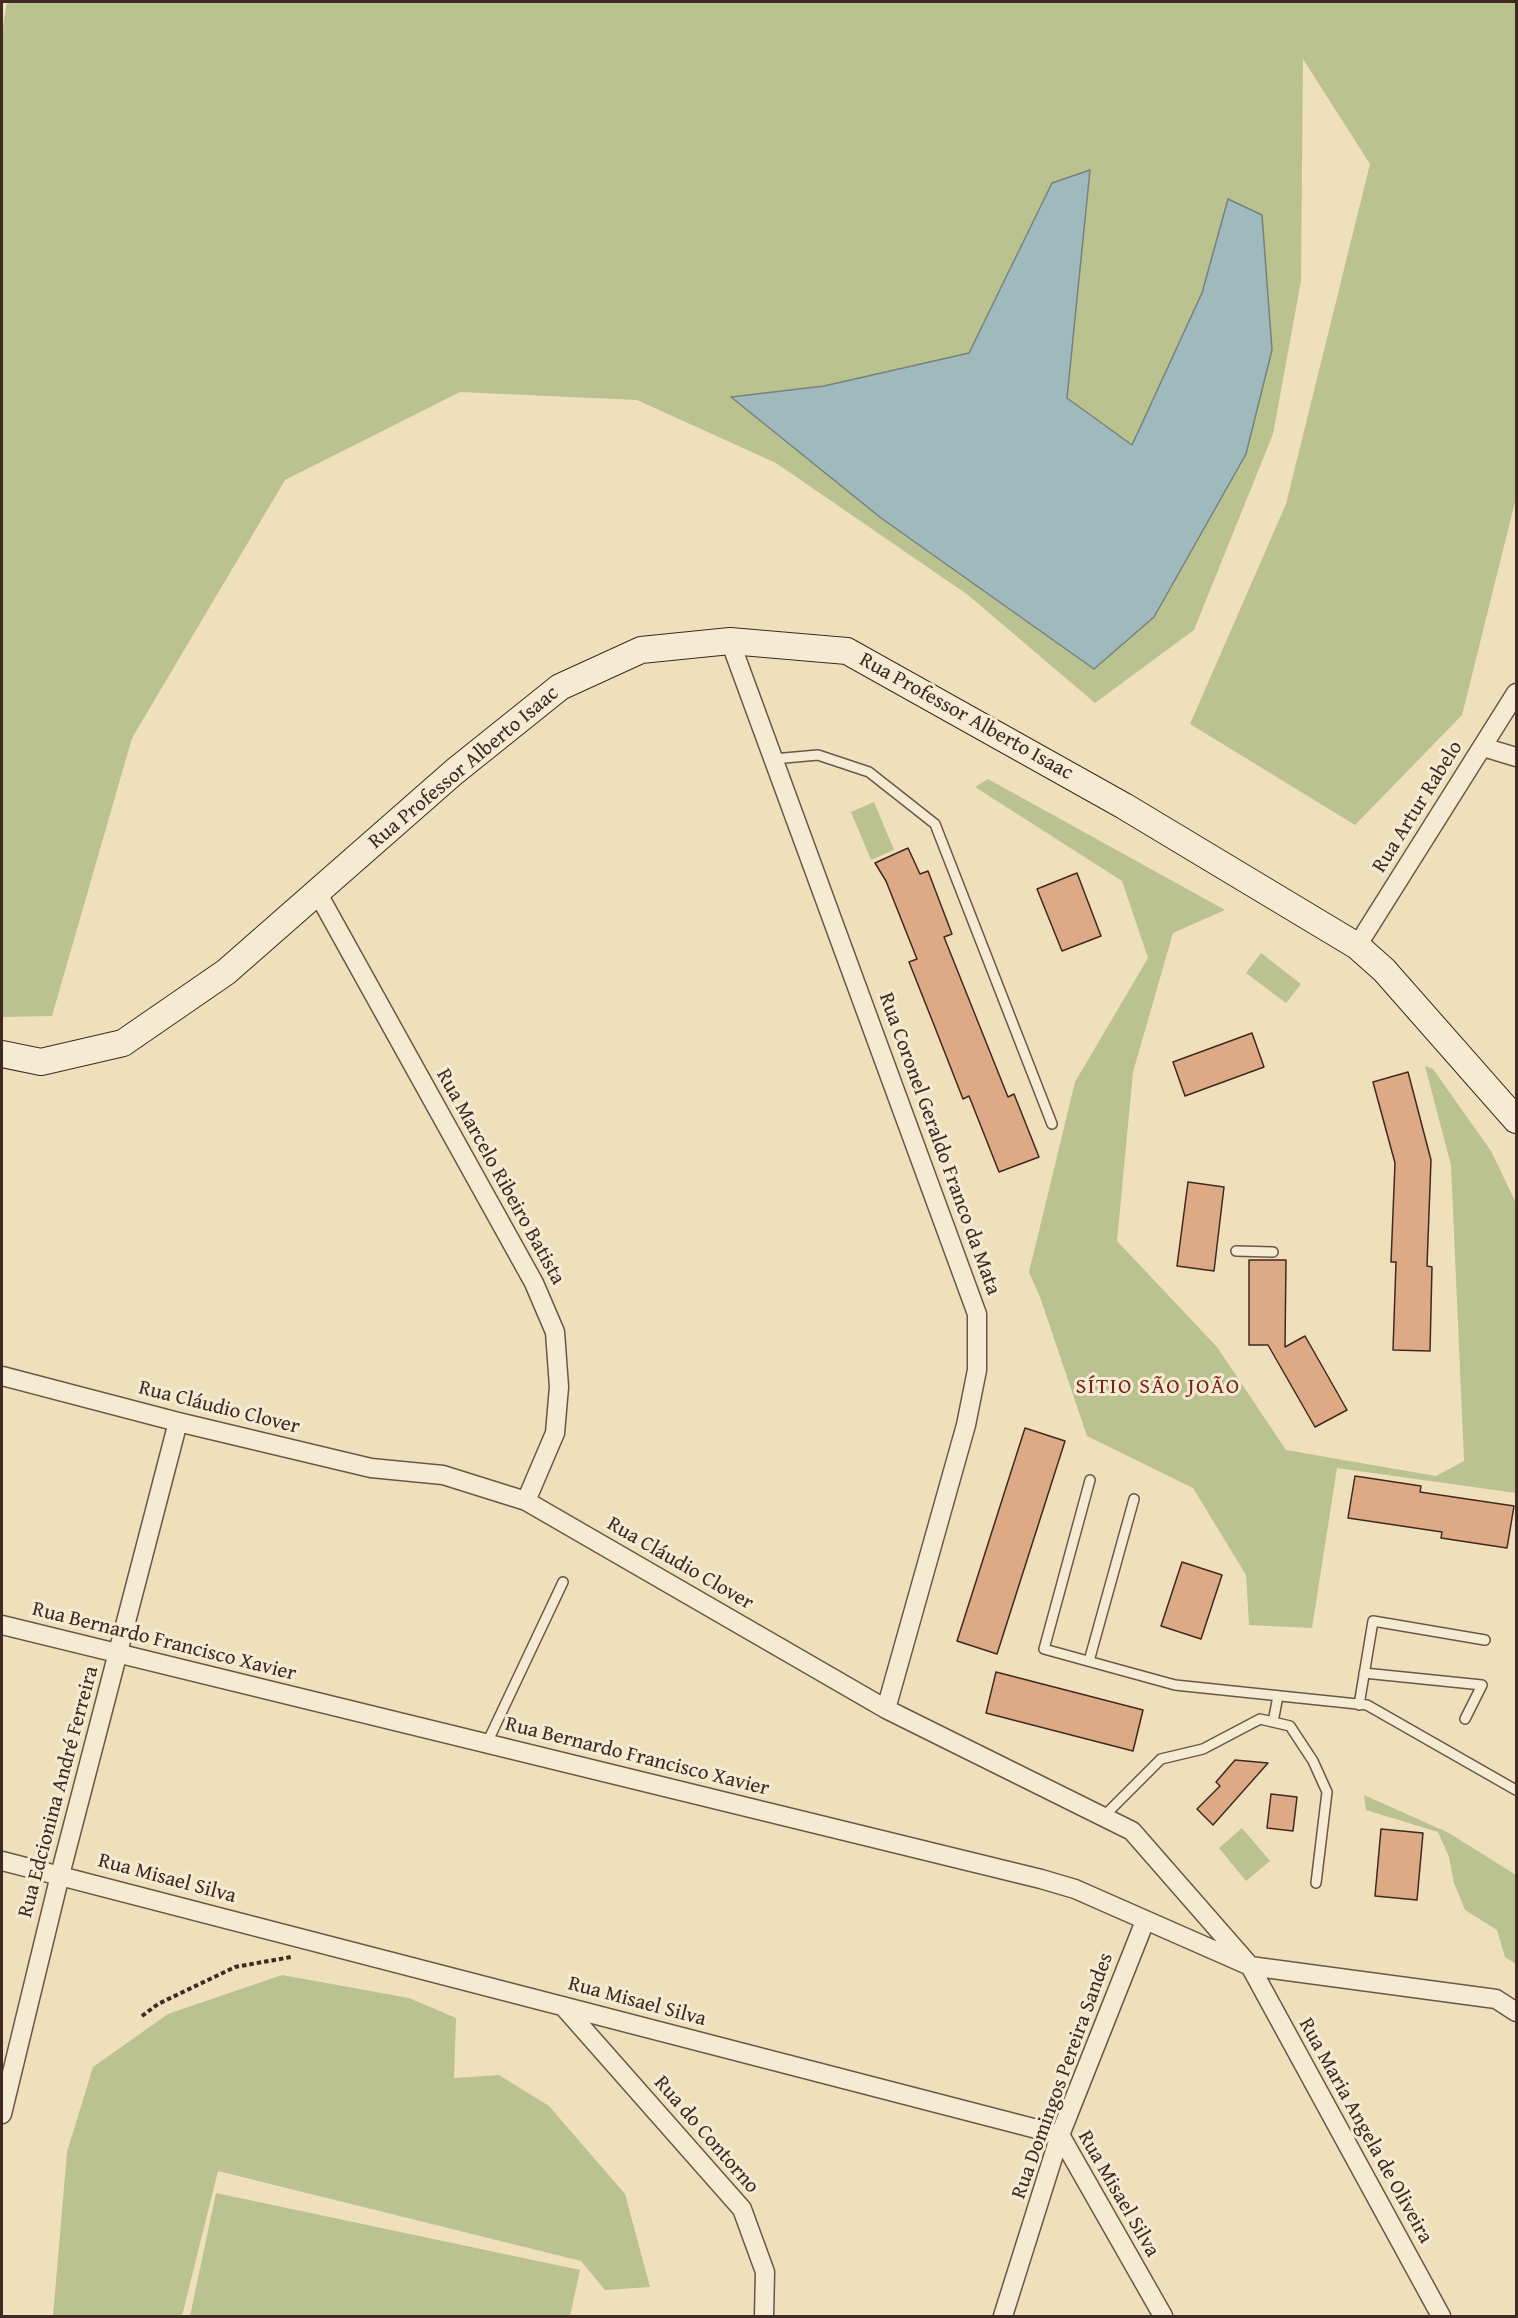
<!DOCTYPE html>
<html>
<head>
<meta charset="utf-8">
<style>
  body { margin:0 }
  #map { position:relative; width:1518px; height:2318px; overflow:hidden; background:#efe0bb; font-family:"Gentium Book Plus",serif }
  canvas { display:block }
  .frame { position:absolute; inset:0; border:3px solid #3f2922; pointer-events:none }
</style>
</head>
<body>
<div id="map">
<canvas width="1518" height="2318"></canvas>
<div class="frame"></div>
</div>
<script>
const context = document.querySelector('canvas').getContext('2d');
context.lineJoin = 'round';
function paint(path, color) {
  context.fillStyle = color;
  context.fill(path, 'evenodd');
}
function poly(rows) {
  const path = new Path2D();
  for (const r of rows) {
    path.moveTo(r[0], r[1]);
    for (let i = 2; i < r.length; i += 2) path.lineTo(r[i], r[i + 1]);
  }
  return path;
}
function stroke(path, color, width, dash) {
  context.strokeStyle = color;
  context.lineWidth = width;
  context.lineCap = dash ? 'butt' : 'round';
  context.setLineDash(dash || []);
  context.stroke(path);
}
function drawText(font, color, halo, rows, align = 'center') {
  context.font = font + ' "Gentium Book Plus",serif';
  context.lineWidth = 6;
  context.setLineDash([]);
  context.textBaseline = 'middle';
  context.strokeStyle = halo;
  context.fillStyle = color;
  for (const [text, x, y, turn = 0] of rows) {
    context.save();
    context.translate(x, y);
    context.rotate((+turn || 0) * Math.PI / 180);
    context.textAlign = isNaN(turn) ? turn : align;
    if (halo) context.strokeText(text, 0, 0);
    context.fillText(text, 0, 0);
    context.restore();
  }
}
const green = poly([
  [7,2,1516,2,1516,498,1462,715,1355,825,1190,724,1286,504,1370,164,1303,59,1301,281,1273,434,1194,630,1095,703,968,595,776,463,637,400,460,392,285,480,132,738,52,1016,2,1017,2,33],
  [988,779,1225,910,1173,933,1133,1072,1117,1241,1217,1347,1286,1450,1436,1476,1464,1461,1451,1165,1425,1066,1433,1069,1491,1151,1516,1203,1516,1493,1337,1468,1312,1628,1249,1625,1246,1575,1193,1488,1087,1436,1040,1297,1029,1272,1075,1082,1148,958,1122,881,975,787],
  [874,802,894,850,871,860,851,812],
  [1261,953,1301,984,1286,1003,1246,973],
  [1364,1795,1449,1833,1516,1875,1516,1964,1505,1957,1497,1930,1465,1910,1454,1883,1449,1857,1438,1832,1366,1810],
  [1242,1828,1270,1861,1246,1881,1219,1848],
  [282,1975,409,1998,456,2018,454,2078,499,2075,549,2106,625,2194,650,2287,605,2290,581,2261,218,2171,182,2316,53,2316,67,2152,93,2067,168,2014],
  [216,2193,580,2270,570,2316,190,2316]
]);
const water = poly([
  [1090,170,1067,398,1132,445,1202,293,1228,199,1262,215,1272,350,1246,454,1154,617,1094,669,881,518,731,397,824,386,969,353,1052,183,1090,170]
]);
const building = poly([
  [908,848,920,874,928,871,952,934,944,937,1008,1097,1014,1094,1039,1157,999,1172,969,1096,963,1099,934,1025,909,962,917,959,886,881,875,863,908,848],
  [1077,873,1101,936,1062,951,1037,889,1077,873],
  [1252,1033,1264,1067,1185,1096,1173,1062,1252,1033],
  [1408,1072,1431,1160,1427,1266,1432,1267,1430,1351,1393,1350,1396,1262,1391,1262,1395,1163,1373,1082,1408,1072],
  [1188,1182,1224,1187,1214,1271,1177,1266,1188,1182],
  [1249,1260,1286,1260,1285,1347,1305,1336,1347,1410,1315,1427,1268,1345,1249,1345,1249,1260],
  [1025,1428,1065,1441,997,1654,957,1641,1025,1428],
  [1355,1476,1421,1486,1420,1492,1514,1506,1507,1548,1441,1538,1442,1532,1348,1518,1355,1476],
  [1182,1562,1222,1575,1201,1639,1161,1626,1182,1562],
  [996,1672,1143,1710,1133,1751,986,1713,996,1672],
  [1235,1760,1268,1763,1213,1825,1197,1809,1220,1786,1216,1782,1235,1760],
  [1271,1794,1297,1797,1293,1831,1267,1828,1271,1794],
  [1381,1829,1423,1833,1417,1900,1375,1896,1381,1829]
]);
const path = poly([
  [142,2016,158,2004,235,1967,291,1957]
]);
const service = poly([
  [773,759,818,755,869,772,935,824,1052,1124],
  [1236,1251,1273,1252],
  [1090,1480,1044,1649,1175,1685,1367,1705,1516,1790],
  [1089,1661,1134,1499],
  [1364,1673,1482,1685,1465,1719],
  [1359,1705,1373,1621,1485,1640],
  [1273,1722,1278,1696],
  [487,1743,563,1582],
  [1103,1817,1161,1759,1203,1749,1260,1719,1290,1726,1313,1761,1327,1792,1316,1883]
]);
const minor = poly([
  [730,641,977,1314,977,1370,966,1425,886,1709],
  [1483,747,1516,757],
  [317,892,534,1283,555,1332,559,1387,555,1433,526,1501],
  [1357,946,1516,693],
  [2,1376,178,1422,371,1468,443,1475,526,1501,886,1709,1132,1831,1250,1966,1441,2316],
  [2,1625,1041,1879,1075,1889,1250,1966,1496,1999,1516,2012],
  [2,1861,1060,2135,1163,2316],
  [563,2006,742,2209,765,2272,764,2316],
  [2,2114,60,1875,178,1422],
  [1003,2316,1060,2135,1145,1921]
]);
const secondary = poly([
  [2,1054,41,1062,123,1043,226,972,454,772,560,687,641,650,730,641,847,651,1124,806,1357,946,1384,970,1516,1120]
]);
const streetNames = [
  ["Rua Professor Alberto Isaac",966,717,29],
  ["Rua Professor Alberto Isaac",464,768,-40],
  ["Rua Artur Rabelo",1418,807,-58],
  ["Rua Coronel Geraldo Franco da Mata",939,1144,70],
  ["Rua Marcelo Ribeiro Batista",500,1177,61],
  ["Rua Cláudio Clover",219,1408,14],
  ["Rua Cláudio Clover",680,1564,30],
  ["Rua Bernardo Francisco Xavier",164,1642,14],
  ["Rua Bernardo Francisco Xavier",637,1757,14],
  ["Rua Edcionina André Ferreira",59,1792,-75],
  ["Rua Misael Silva",167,1879,15],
  ["Rua Misael Silva",637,2002,15],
  ["Rua Domingos Pereira Sandes",1063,2076,-70],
  ["Rua Maria Angela de Oliveira",1365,2131,61],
  ["Rua do Contorno",706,2135,49],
  ["Rua Misael Silva",1118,2194,60]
];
const neighbourhoodNames = [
  ["SÍTIO SÃO JOÃO",1158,1387]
];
paint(green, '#bac290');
paint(water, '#9fbabc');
stroke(water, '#79807e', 1.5);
paint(building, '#ddaa85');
stroke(building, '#3f2922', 1.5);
stroke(service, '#6b5748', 12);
stroke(minor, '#6b5748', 21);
stroke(secondary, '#3f2922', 28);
stroke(path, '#3f2922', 4, [4.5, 3]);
stroke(service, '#f5ebd3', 9);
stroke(minor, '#f5ebd3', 18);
stroke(secondary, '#f5ebd3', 26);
drawText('21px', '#3f2922', '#f5ebd3', streetNames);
context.letterSpacing = '1.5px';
drawText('22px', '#7a1f14', '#f5ebd3', neighbourhoodNames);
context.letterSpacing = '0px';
</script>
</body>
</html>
